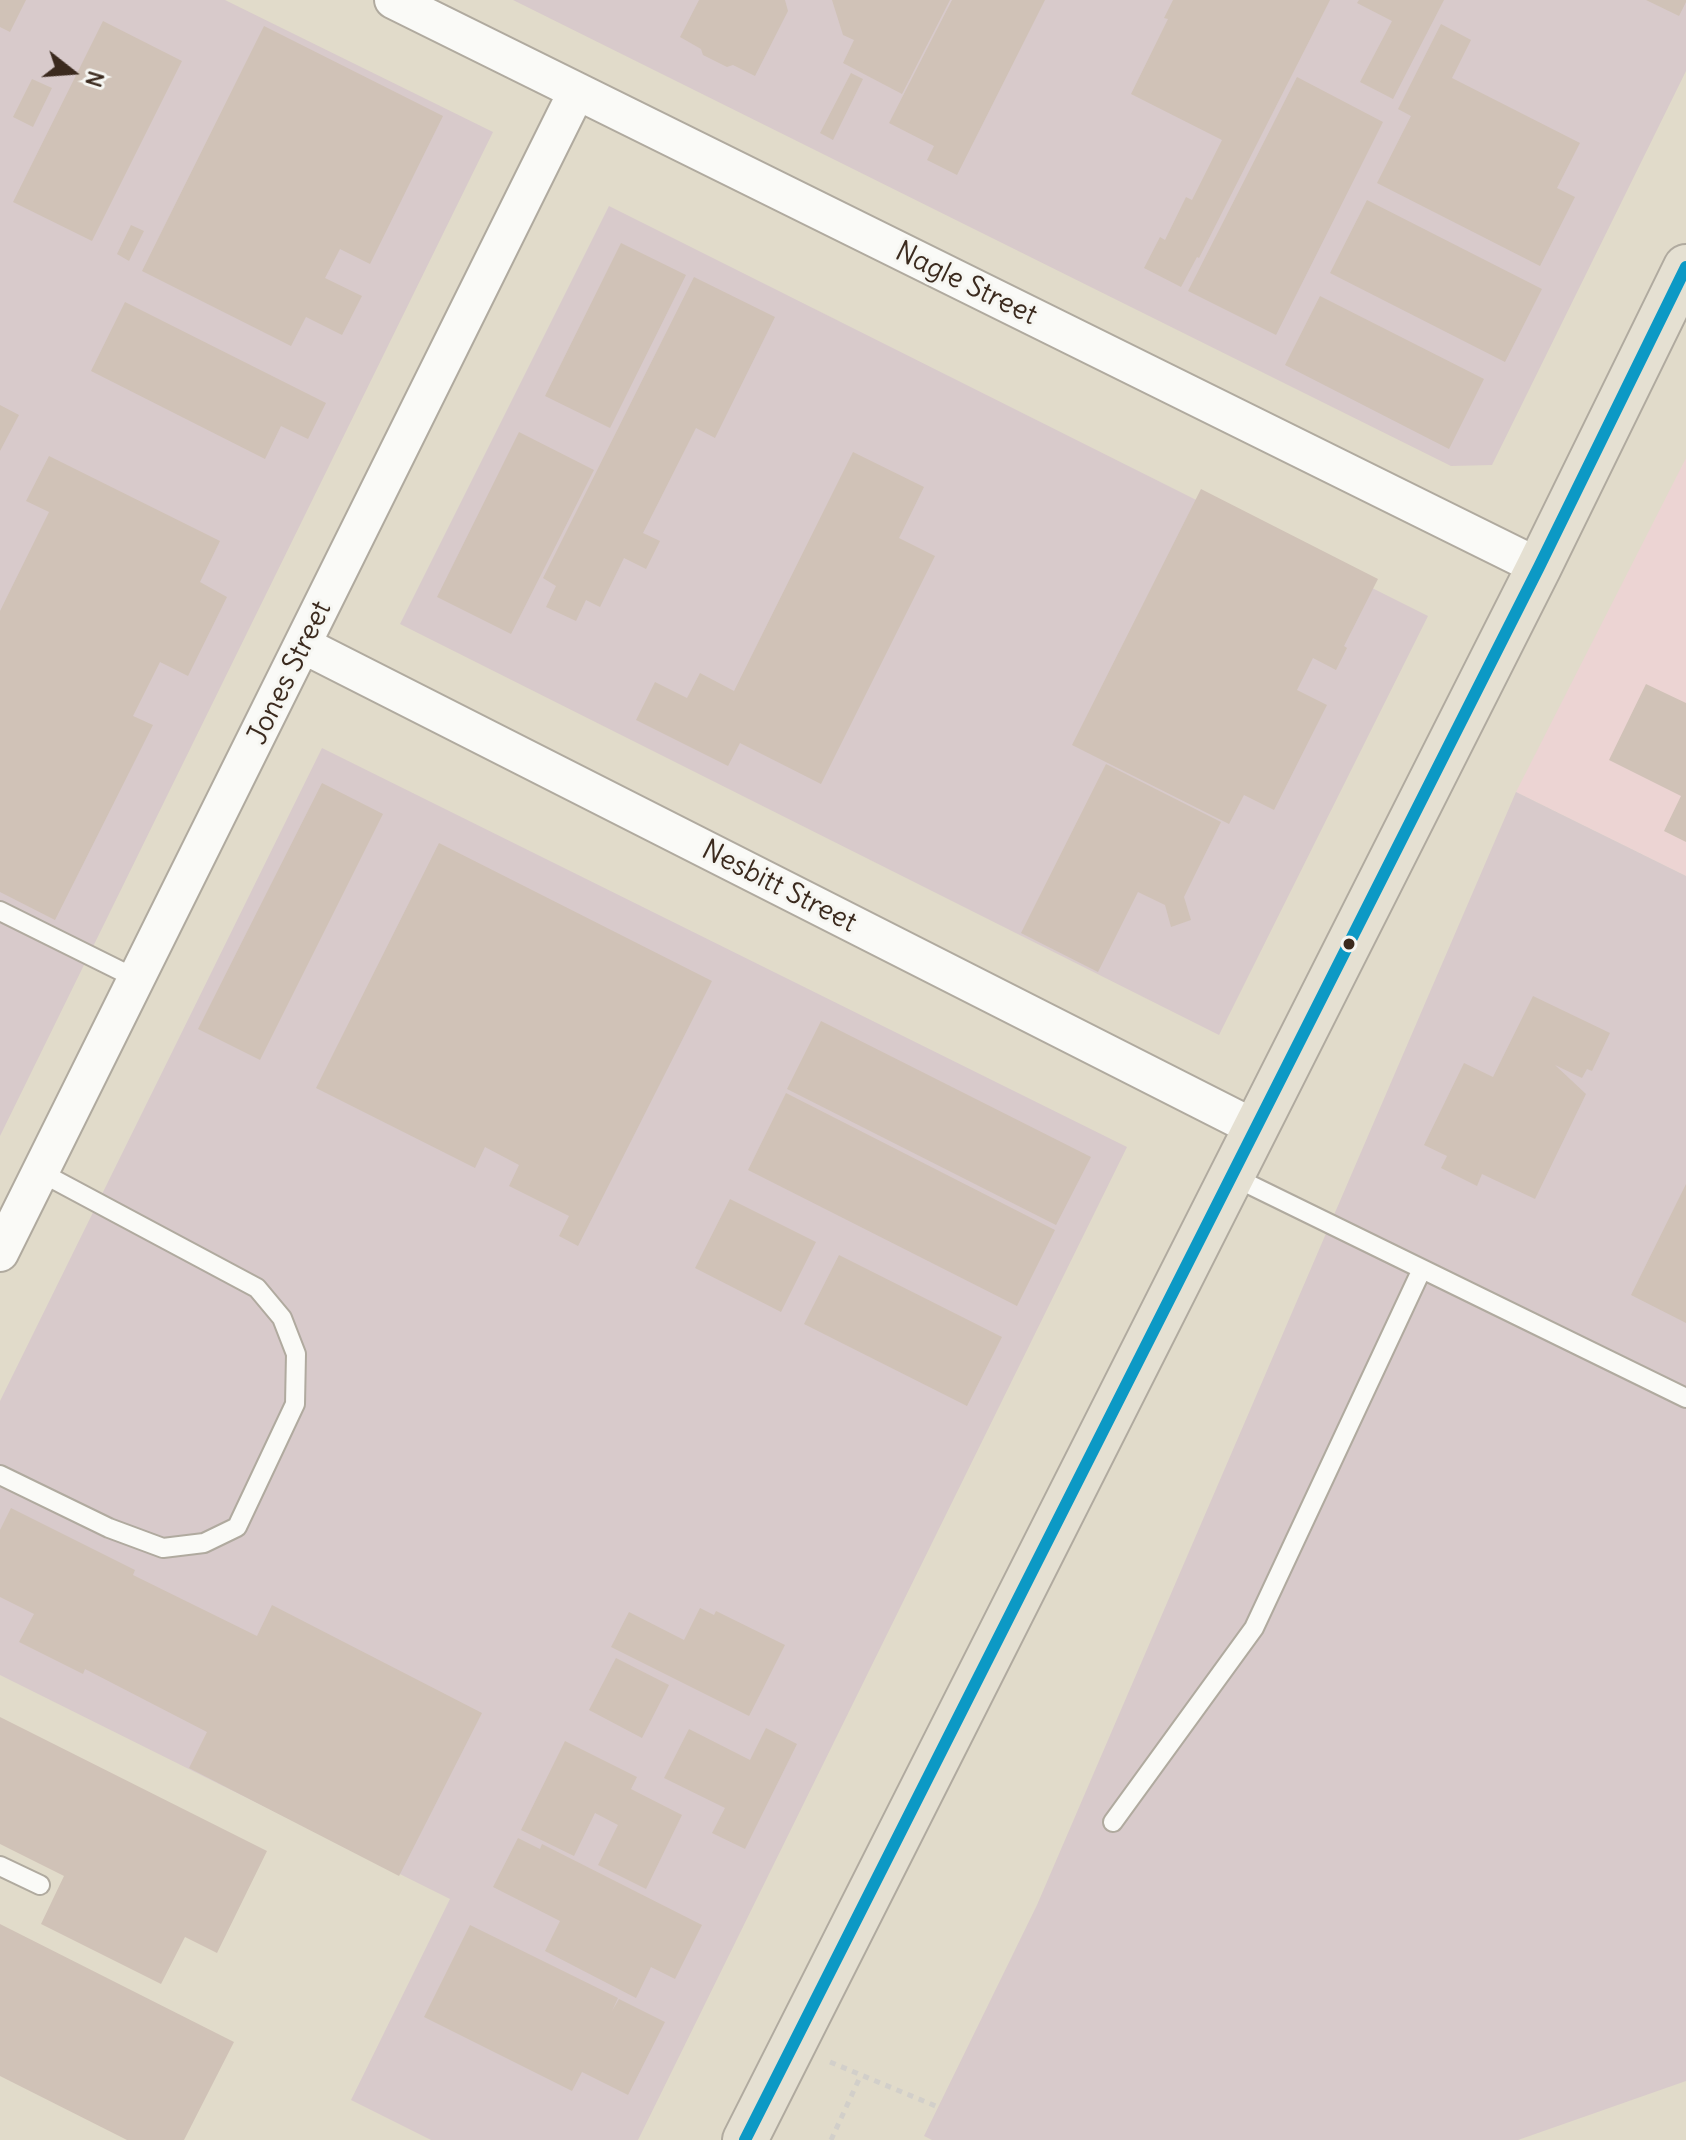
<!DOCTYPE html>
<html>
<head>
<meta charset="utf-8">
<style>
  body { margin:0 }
  #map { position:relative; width:1686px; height:2140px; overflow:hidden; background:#e1dbca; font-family:Delius,sans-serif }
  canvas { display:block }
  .north { position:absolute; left:32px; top:32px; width:80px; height:80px; -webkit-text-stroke:6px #f6f6f2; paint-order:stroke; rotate:107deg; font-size:22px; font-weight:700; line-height:32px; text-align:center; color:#3b2a1e }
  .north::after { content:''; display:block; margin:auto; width:28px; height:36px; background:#3b2a1e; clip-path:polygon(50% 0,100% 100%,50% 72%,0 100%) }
</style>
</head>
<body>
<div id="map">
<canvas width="1686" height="2140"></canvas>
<div class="north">N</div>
</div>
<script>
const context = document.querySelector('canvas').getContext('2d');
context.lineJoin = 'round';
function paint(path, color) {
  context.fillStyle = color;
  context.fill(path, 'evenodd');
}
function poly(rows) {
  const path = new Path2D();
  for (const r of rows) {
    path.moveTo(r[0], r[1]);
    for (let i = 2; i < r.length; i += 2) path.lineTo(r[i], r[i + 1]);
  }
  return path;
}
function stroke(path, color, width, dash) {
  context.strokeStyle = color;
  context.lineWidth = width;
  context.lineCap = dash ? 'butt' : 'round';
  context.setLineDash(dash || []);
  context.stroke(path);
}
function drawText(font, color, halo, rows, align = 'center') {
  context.font = font + ' Delius,sans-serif';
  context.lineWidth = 6;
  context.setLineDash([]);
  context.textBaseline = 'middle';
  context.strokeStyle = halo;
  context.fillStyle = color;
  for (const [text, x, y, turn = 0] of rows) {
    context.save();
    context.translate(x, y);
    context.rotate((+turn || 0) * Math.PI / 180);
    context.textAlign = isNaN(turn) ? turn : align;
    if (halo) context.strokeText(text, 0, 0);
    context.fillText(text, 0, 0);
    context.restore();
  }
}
const built = poly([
  [1686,458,1686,876,1516,792]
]);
const industrial = poly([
  [0,0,225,0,493,132,0,1136],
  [513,0,1686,0,1686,71,1492,465,1451,466],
  [609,206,1428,616,1219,1035,400,624],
  [322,748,1127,1147,638,2140,431,2140,351,2100,450,1899,0,1675,0,1401],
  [1516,792,1686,876,1686,2081,1518,2140,932,2140,924,2136,1037,1905]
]);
const building = poly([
  [0,0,26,0,10,32,0,27],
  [699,0,785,0,788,11,755,76,733,65,727,67,703,55,701,49,680,37],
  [832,0,950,0,902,94,843,63,854,40,843,35],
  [952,0,1045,0,957,175,927,160,934,146,889,123],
  [1173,0,1330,0,1199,258,1197,257,1181,287,1144,268,1160,237,1165,240,1186,197,1192,200,1222,140,1131,94,1168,19,1164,18],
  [1359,0,1444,0,1393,99,1360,82,1392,21,1357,3],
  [1646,0,1686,0,1686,2,1679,16],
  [103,21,182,61,92,241,13,202],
  [1441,24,1471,40,1452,78,1580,143,1557,188,1575,197,1540,266,1377,183,1411,116,1398,109],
  [264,26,443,116,370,264,340,249,325,278,362,296,342,335,306,317,291,346,142,271],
  [851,73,863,79,833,140,820,133],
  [1297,77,1383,122,1276,335,1188,291],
  [32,79,52,88,33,127,13,117],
  [1367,200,1542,289,1505,362,1330,273],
  [131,225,144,231,129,261,117,254],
  [621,243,686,275,610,428,545,396],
  [694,277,775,317,715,438,696,428,643,533,660,541,646,569,624,558,600,607,586,600,576,621,546,607,556,586,543,578],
  [1320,296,1484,379,1449,449,1285,365],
  [125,302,326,403,308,439,281,426,265,459,91,371],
  [0,405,19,415,0,451],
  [519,432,594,470,511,634,437,597],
  [853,452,924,487,899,538,935,556,821,784,740,743,728,766,636,720,655,682,687,698,700,673,734,691],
  [49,456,220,541,200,582,227,597,188,676,160,662,133,716,153,725,55,920,0,892,0,611,49,512,26,501],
  [1201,489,1378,579,1344,646,1347,648,1336,670,1313,658,1297,690,1327,705,1274,810,1244,795,1229,824,1072,745],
  [1646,684,1686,703,1686,842,1664,831,1681,796,1609,760],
  [1106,764,1221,822,1184,897,1191,920,1171,927,1165,905,1138,892,1098,972,1021,933],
  [322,783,383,814,260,1060,198,1029],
  [439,843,712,981,578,1246,559,1236,569,1216,509,1186,519,1165,485,1147,475,1168,316,1088],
  [1533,996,1610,1033,1592,1071,1587,1069,1582,1078,1555,1065,1586,1094,1535,1199,1482,1174,1477,1186,1441,1168,1447,1156,1424,1145,1464,1063,1493,1077],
  [821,1021,1091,1157,1056,1225,787,1089],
  [786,1093,1055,1230,1017,1306,748,1170],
  [1686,1184,1686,1323,1631,1295],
  [730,1199,816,1242,781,1312,695,1268],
  [839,1255,1002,1337,967,1406,804,1324],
  [11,1508,135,1570,133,1575,257,1636,272,1605,482,1713,399,1876,189,1768,207,1732,85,1669,83,1674,19,1642,34,1614,0,1597,0,1530],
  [700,1608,714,1615,716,1611,785,1645,749,1716,611,1647,629,1612,684,1640],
  [616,1658,669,1685,642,1738,589,1710],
  [0,1717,267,1851,217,1953,185,1937,161,1984,41,1924,64,1876,0,1844],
  [766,1728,797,1744,745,1849,712,1833,725,1808,664,1778,689,1729,750,1760],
  [565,1741,637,1777,631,1789,682,1815,646,1889,598,1865,618,1825,595,1813,574,1856,521,1830],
  [518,1838,540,1849,542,1844,702,1925,675,1979,651,1967,636,1998,545,1951,560,1921,493,1887],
  [0,1924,234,2042,184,2140,127,2140,0,2076],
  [470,1925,618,1998,612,2011,619,1999,665,2022,628,2095,582,2072,572,2091,424,2017]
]);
const path = poly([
  [830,2062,938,2107],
  [831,2140,861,2075]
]);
const lane = poly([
  [0,911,137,979],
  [1232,1176,1686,1398],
  [0,1475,109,1528,163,1548,204,1543,237,1527,295,1404,296,1354,282,1318,257,1288,40,1172],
  [1113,1822,1254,1628,1422,1269],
  [0,1866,40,1885]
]);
const street = poly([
  [393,0,1539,567],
  [303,645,1255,1128],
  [0,1253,577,91]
]);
const highway = poly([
  [745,2140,1539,567,1686,267]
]);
const bus1 = poly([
  [745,2140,1539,567,1686,267]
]);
const markers = [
  [1349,944,7,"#3b2a1e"]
];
const streetNames = [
  ["Nagle Street",966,284,26],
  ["Jones Street",290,673,-64],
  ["Nesbitt Street",779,887,27]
];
paint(built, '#ecd4d3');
paint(industrial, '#d8cacb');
paint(building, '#d0c2b7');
stroke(lane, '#b0aa9f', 22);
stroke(street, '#b0aa9f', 40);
stroke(highway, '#b0aa9f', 48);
stroke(path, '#d2cfca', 5, [6, 6]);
stroke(lane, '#fafaf7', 18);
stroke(street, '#fafaf7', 36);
stroke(highway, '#e5e0d2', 44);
stroke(bus1, '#0c99c5', 12);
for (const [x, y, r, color] of markers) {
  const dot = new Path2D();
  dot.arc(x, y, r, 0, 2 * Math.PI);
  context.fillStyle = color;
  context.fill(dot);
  stroke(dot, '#f6f6f2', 3);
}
drawText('28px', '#3b2a1e', '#f6f6f2', streetNames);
</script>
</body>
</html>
